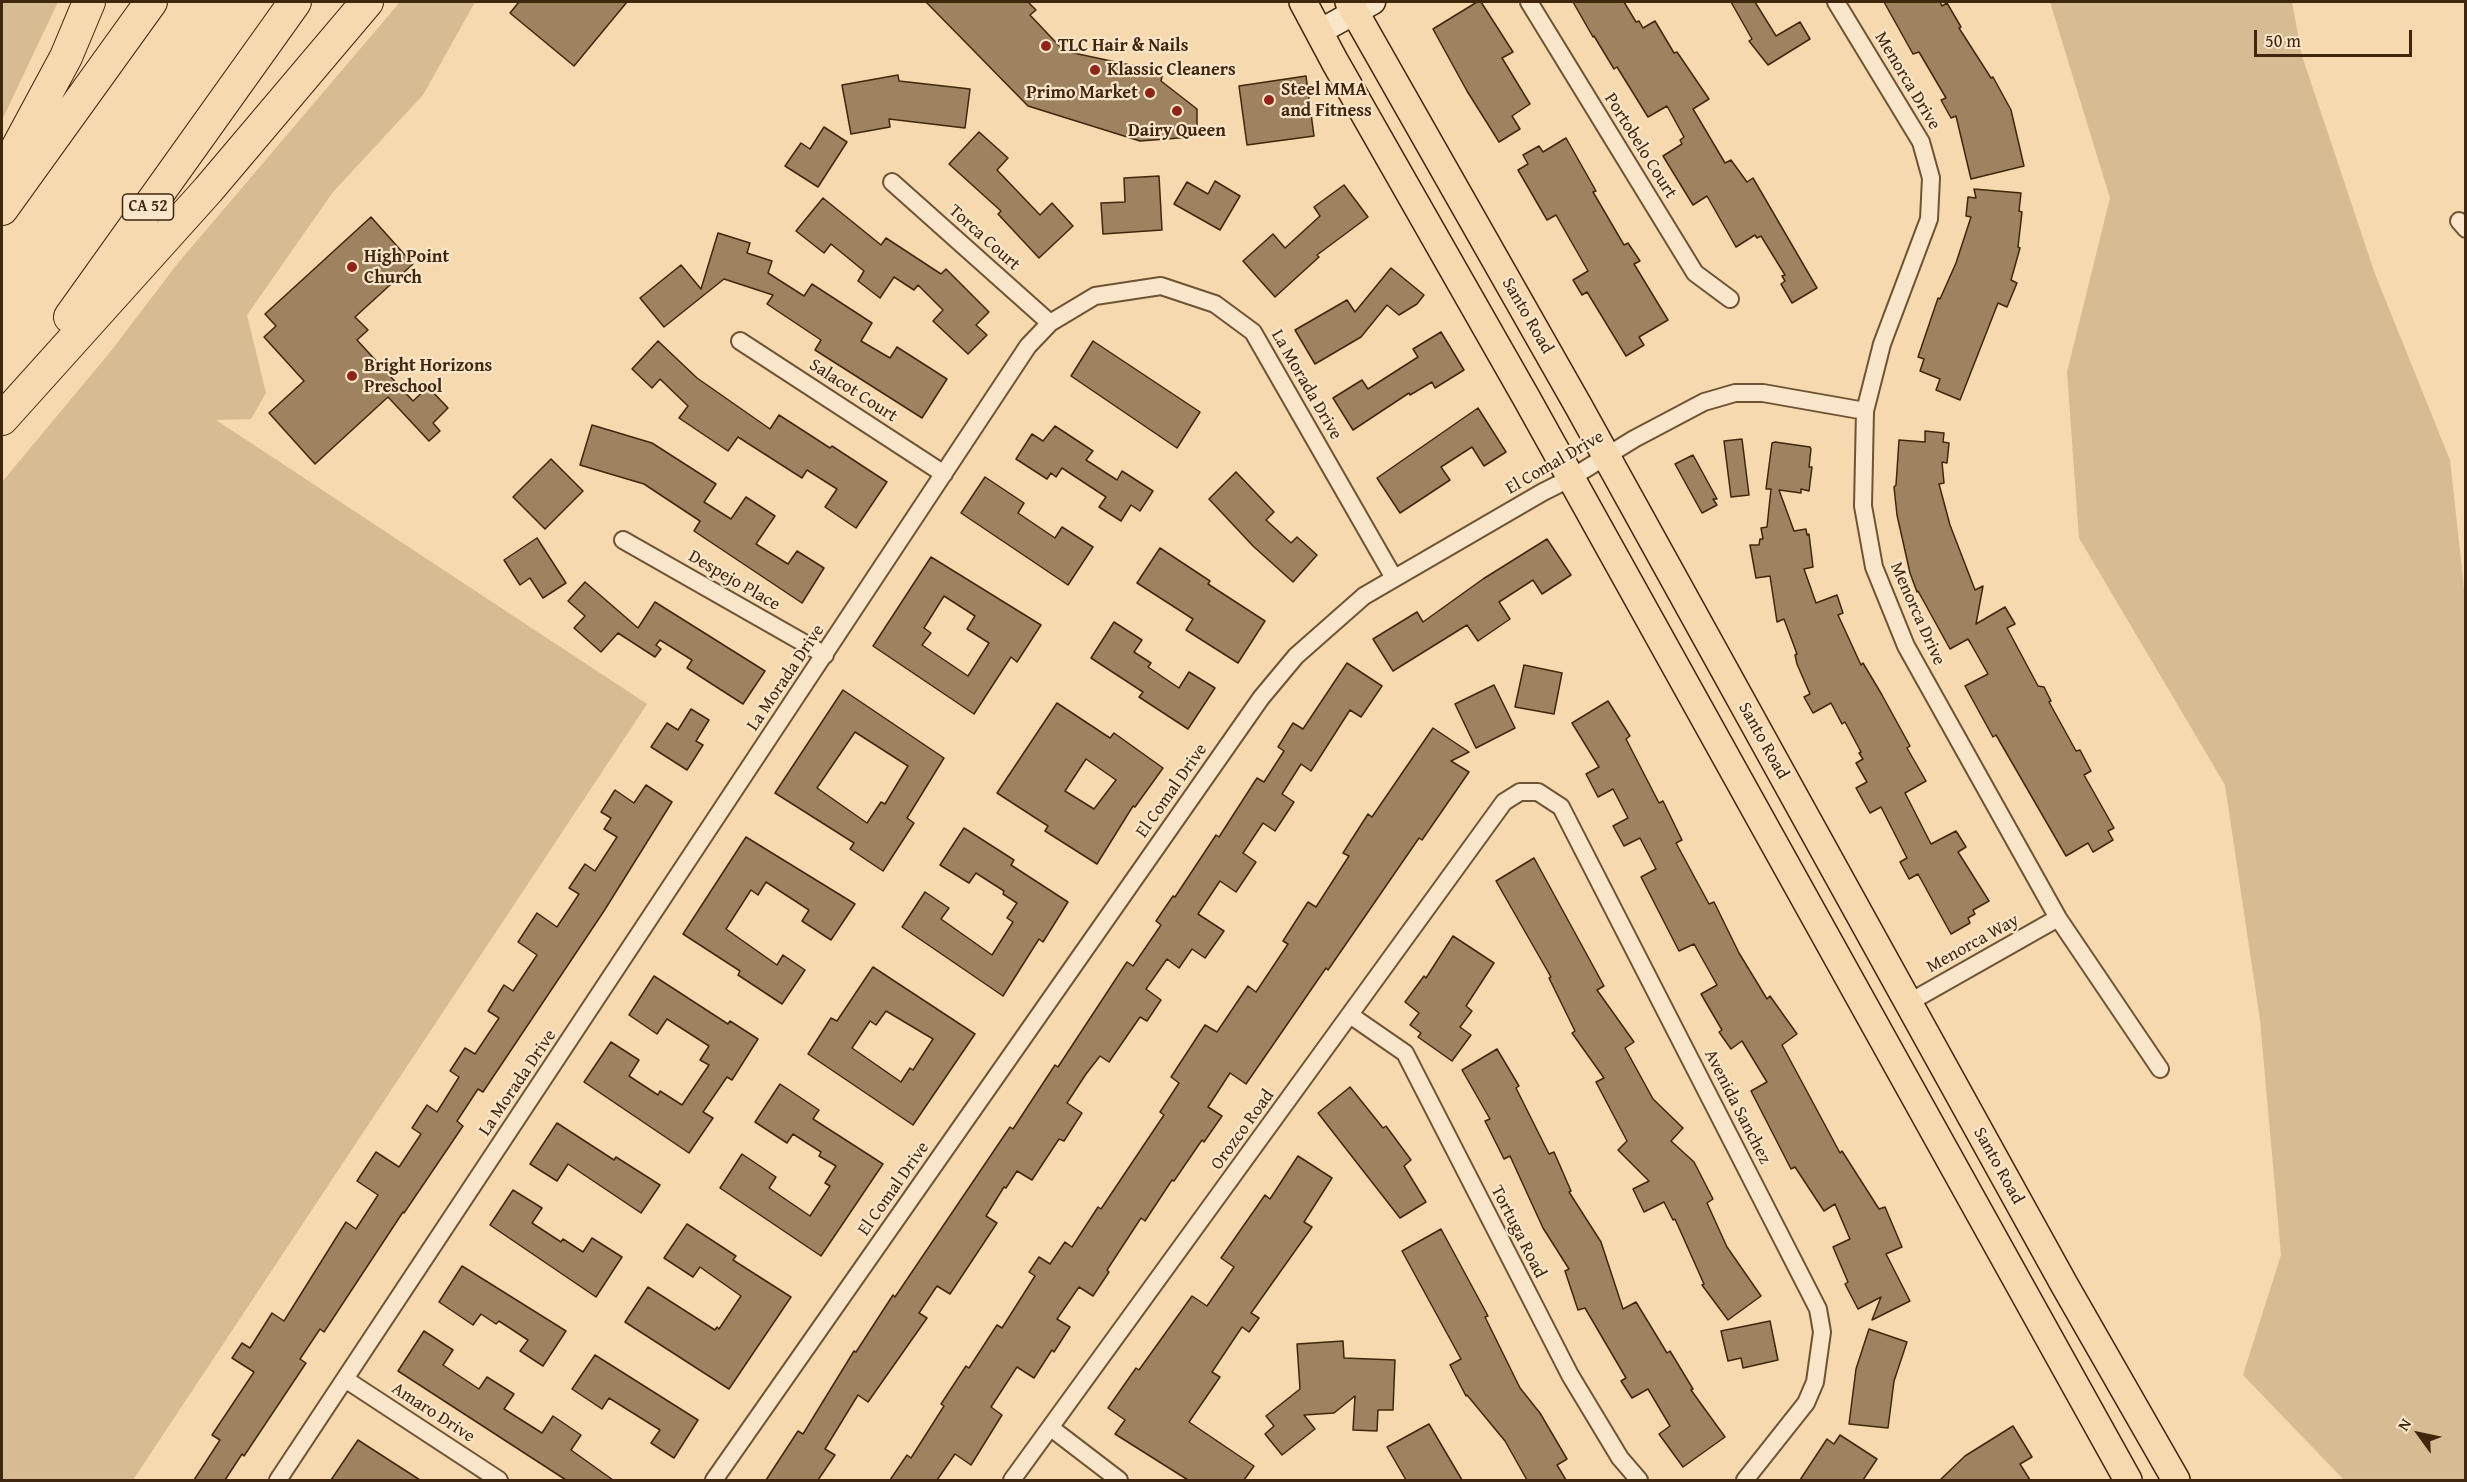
<!DOCTYPE html>
<html>
<head>
<meta charset="utf-8">
<style>
  body { margin:0 }
  #map { position:relative; width:2467px; height:1482px; overflow:hidden; background:#f6d9ae; font-family:"Gentium Book Plus",serif }
  canvas { display:block }
  .frame { position:absolute; inset:0; border:3px solid #40260c; pointer-events:none }
  .north { position:absolute; left:2389px; top:1404px; width:60px; height:60px; -webkit-text-stroke:4px #f9e6ca; paint-order:stroke; rotate:303deg; font-size:16px; font-weight:700; line-height:24px; text-align:center; color:#40260c }
  .north::after { content:''; display:block; margin:auto; width:21px; height:27px; background:#40260c; clip-path:polygon(50% 0,100% 100%,50% 72%,0 100%) }
  .scale { position:absolute; left:2254px; top:30px; width:158px; height:27px; box-sizing:border-box; border:3px solid #40260c; border-top:0; padding-left:8px; font-size:18px; line-height:21px; white-space:nowrap; color:#40260c; -webkit-text-stroke:4px #f9e6ca; paint-order:stroke }
</style>
</head>
<body>
<div id="map">
<canvas width="2467" height="1482"></canvas>
<div class="frame"></div>
<div class="north">N</div>
<div class="scale">50 m</div>
</div>
<script>
const context = document.querySelector('canvas').getContext('2d');
context.lineJoin = 'round';
function paint(path, color) {
  context.fillStyle = color;
  context.fill(path, 'evenodd');
}
function poly(rows) {
  const path = new Path2D();
  for (const r of rows) {
    path.moveTo(r[0], r[1]);
    for (let i = 2; i < r.length; i += 2) path.lineTo(r[i], r[i + 1]);
  }
  return path;
}
function stroke(path, color, width, dash) {
  context.strokeStyle = color;
  context.lineWidth = width;
  context.lineCap = dash ? 'butt' : 'round';
  context.setLineDash(dash || []);
  context.stroke(path);
}
function drawText(font, color, halo, rows, align = 'center') {
  context.font = font + ' "Gentium Book Plus",serif';
  context.lineWidth = 4.5;
  context.setLineDash([]);
  context.textBaseline = 'middle';
  context.strokeStyle = halo;
  context.fillStyle = color;
  for (const [text, x, y, turn = 0] of rows) {
    context.save();
    context.translate(x, y);
    context.rotate((+turn || 0) * Math.PI / 180);
    context.textAlign = isNaN(turn) ? turn : align;
    if (halo) context.strokeText(text, 0, 0);
    context.fillText(text, 0, 0);
    context.restore();
  }
}
const green = poly([
  [2,2,58,2,2,120],
  [400,2,475,2,423,95,333,192,247,315,266,393,251,419,216,420,647,704,133,1480,2,1480,2,482,111,351,178,263],
  [2050,2,2292,2,2302,56,2375,274,2450,460,2466,607,2465,1480,2344,1480,2243,1375,2281,1255,2260,1020,2225,785,2079,538,2067,372,2110,198]
]);
const building = poly([
  [519,2,627,2,574,66,510,13,519,2],
  [926,2,1028,2,1036,10,1030,15,1064,51,1163,72,1161,81,1197,109,1197,130,1192,137,1140,141,1028,106,926,2],
  [1477,2,1481,2,1513,52,1502,58,1530,104,1512,116,1520,129,1499,142,1467,91,1433,29,1477,2],
  [1573,2,1624,2,1636,22,1639,21,1643,28,1655,21,1674,53,1677,52,1709,99,1693,109,1725,163,1731,160,1747,182,1753,178,1817,288,1792,303,1781,284,1785,281,1782,276,1785,275,1761,236,1757,238,1755,235,1736,247,1707,196,1693,205,1663,156,1682,144,1680,140,1684,137,1667,106,1648,117,1617,67,1614,69,1594,36,1593,37,1573,2],
  [1731,2,1755,2,1776,36,1800,22,1810,39,1768,65,1749,41,1752,39,1731,2],
  [1884,2,1940,2,1942,6,1947,3,1961,27,1959,28,1991,78,1993,77,2011,110,2024,166,1971,179,1956,116,1951,118,1941,100,1946,98,1919,52,1913,54,1884,2],
  [898,75,899,81,970,89,965,128,889,119,890,127,851,134,842,85,898,75],
  [1306,76,1314,136,1247,145,1239,86,1306,76],
  [824,127,847,142,818,187,785,166,801,143,810,149,824,127],
  [979,132,1008,158,997,170,1040,215,1052,203,1073,226,1039,258,998,214,1001,211,949,164,979,132],
  [1566,138,1596,191,1593,192,1624,245,1628,243,1640,261,1634,264,1668,320,1639,337,1644,345,1626,356,1587,292,1582,295,1573,280,1588,271,1556,215,1547,220,1518,170,1528,164,1523,155,1539,146,1543,152,1566,138],
  [1159,176,1162,230,1103,234,1101,203,1125,202,1124,178,1159,176],
  [1215,181,1240,196,1220,230,1174,204,1187,182,1208,194,1215,181],
  [1344,185,1368,217,1317,255,1319,257,1275,297,1243,261,1273,234,1285,248,1320,216,1314,207,1344,185],
  [1974,189,2021,193,2019,211,2022,212,2018,247,2020,248,2011,280,2017,283,2007,307,1998,303,1960,400,1936,390,1940,379,1920,371,1924,359,1918,357,1938,298,1940,299,1956,263,1971,217,1966,216,1968,197,1976,198,1974,189],
  [823,198,881,245,886,238,941,274,946,269,989,312,976,325,987,335,968,354,933,321,943,310,918,285,914,290,894,277,880,298,858,281,864,271,831,244,824,253,796,231,823,198],
  [371,217,413,264,355,317,368,330,357,340,413,401,428,387,448,408,433,423,440,431,429,441,388,397,315,464,269,413,304,381,264,337,276,326,265,314,371,217],
  [718,233,750,243,747,253,772,261,768,273,804,296,812,284,872,323,861,341,890,358,897,347,947,379,922,418,815,350,821,340,767,304,773,295,724,279,664,327,640,298,681,265,701,289,718,233],
  [1391,268,1424,295,1417,304,1399,315,1387,305,1361,337,1315,364,1295,330,1347,300,1355,312,1391,268],
  [1441,332,1464,370,1435,388,1432,382,1410,395,1409,393,1353,430,1333,398,1362,380,1368,389,1418,357,1413,349,1441,332],
  [658,341,697,378,770,429,779,415,830,448,832,446,887,482,856,528,825,507,837,489,807,470,802,478,738,437,728,451,679,418,688,406,660,379,652,388,632,369,658,341],
  [1093,341,1200,412,1177,448,1071,376,1093,341],
  [1478,408,1506,452,1484,466,1472,447,1441,467,1450,480,1400,513,1377,478,1478,408],
  [592,425,652,443,716,484,704,502,731,519,746,497,775,516,756,544,788,564,797,551,824,568,802,603,694,531,700,521,644,484,580,465,592,425],
  [1055,426,1093,451,1086,460,1117,480,1122,471,1153,491,1140,511,1131,505,1121,521,1099,507,1106,497,1062,468,1056,477,1051,473,1047,479,1016,459,1032,434,1043,441,1055,426],
  [1925,431,1944,433,1943,442,1949,443,1947,463,1942,462,1944,483,1939,484,1950,525,1975,590,1983,586,1976,624,2005,607,2015,624,2007,628,2038,686,2044,687,2051,701,2049,702,2076,751,2080,750,2091,771,2084,775,2114,828,2108,831,2113,840,2093,852,2088,843,2066,856,1996,735,1993,737,1965,686,1988,674,1971,644,1968,639,1950,649,1918,591,1917,592,1910,573,1897,515,1894,487,1896,485,1899,440,1925,442,1925,431],
  [1742,439,1749,495,1731,497,1724,441,1742,439],
  [1775,442,1810,447,1811,449,1809,467,1812,467,1809,491,1801,489,1801,493,1779,490,1794,531,1806,529,1807,535,1809,534,1813,567,1804,569,1816,603,1837,595,1843,613,1838,615,1861,665,1863,663,1882,695,1910,746,1907,748,1926,781,1905,793,1931,844,1956,831,1966,847,1958,852,1989,901,1973,910,1975,914,1968,918,1970,923,1951,934,1918,874,1909,879,1900,862,1907,858,1881,807,1870,813,1856,788,1867,782,1856,763,1863,759,1859,753,1861,752,1845,722,1842,724,1831,703,1813,713,1804,697,1810,694,1797,664,1795,655,1797,654,1784,619,1777,622,1770,576,1756,578,1750,545,1759,545,1760,539,1763,539,1761,528,1767,527,1771,489,1766,489,1772,443,1775,442],
  [1693,455,1717,499,1713,499,1717,505,1702,513,1675,464,1693,455],
  [551,459,583,491,545,529,513,497,551,459],
  [1236,472,1274,512,1266,520,1291,543,1297,537,1317,555,1293,582,1253,546,1209,499,1236,472],
  [985,477,1024,503,1018,513,1055,538,1062,527,1093,547,1068,585,961,513,985,477],
  [537,538,566,583,543,598,530,578,520,585,504,560,537,538],
  [1547,539,1571,575,1542,594,1533,580,1499,602,1510,619,1478,641,1467,625,1393,671,1373,639,1417,612,1423,622,1483,579,1547,539],
  [1160,548,1210,581,1208,584,1265,621,1238,663,1186,630,1193,619,1137,583,1160,548],
  [931,557,1041,625,1017,662,1011,657,974,714,873,646,931,557],
  [944,596,975,616,967,629,989,643,968,676,922,645,931,633,924,628,944,596],
  [585,582,638,628,655,602,765,671,743,704,687,668,692,660,660,640,656,645,661,649,655,657,618,633,601,652,574,628,585,616,568,601,585,582],
  [1114,622,1142,640,1134,652,1151,663,1148,667,1179,688,1189,672,1215,688,1188,729,1139,697,1143,692,1091,658,1114,622],
  [1347,663,1382,686,1361,717,1350,710,1311,771,1301,764,1282,794,1294,802,1275,831,1263,823,1243,853,1256,862,1236,892,1220,881,1198,914,1224,931,1205,958,1192,949,1179,968,1167,959,1146,989,1161,1000,1147,1021,1140,1017,1109,1062,1100,1056,1086,1074,1067,1103,1082,1113,1064,1141,1059,1139,1032,1180,1017,1171,1006,1188,1004,1187,986,1216,997,1223,950,1294,937,1286,919,1313,927,1318,868,1402,858,1395,825,1449,835,1455,818,1480,766,1480,798,1431,803,1434,854,1351,856,1352,893,1295,895,1297,1010,1127,1013,1129,1055,1065,1058,1067,1127,962,1133,966,1161,925,1156,921,1173,896,1175,897,1216,835,1219,837,1257,778,1264,782,1284,751,1278,747,1293,723,1303,729,1347,663],
  [1524,665,1562,673,1554,714,1515,707,1524,665],
  [1494,685,1515,728,1476,748,1455,704,1494,685],
  [843,690,944,758,907,818,914,823,883,871,850,849,854,843,775,793,843,690],
  [855,732,908,766,885,804,881,802,867,823,817,788,855,732],
  [1608,701,1630,736,1626,739,1659,803,1663,801,1682,840,1676,843,1709,904,1714,902,1739,953,1767,999,1770,996,1797,1034,1782,1045,1840,1153,1842,1151,1879,1209,1885,1207,1902,1247,1886,1254,1910,1301,1872,1320,1881,1297,1858,1309,1845,1284,1848,1282,1833,1247,1850,1239,1835,1204,1824,1211,1795,1167,1791,1169,1751,1091,1767,1082,1742,1041,1731,1049,1719,1032,1722,1030,1701,994,1717,985,1694,944,1679,951,1641,877,1656,869,1640,838,1624,846,1613,826,1628,818,1613,789,1598,797,1586,774,1599,767,1572,723,1608,701],
  [1057,703,1110,738,1114,733,1163,768,1135,807,1133,806,1097,864,1045,831,1048,826,997,793,1057,703],
  [1086,759,1116,780,1094,809,1065,791,1086,759],
  [691,709,709,720,696,741,703,745,687,770,651,747,667,723,678,730,691,709],
  [1433,728,1469,752,1451,761,1469,772,1422,840,1419,838,1328,970,1326,968,1246,1084,1230,1073,1208,1107,1222,1116,1204,1142,1202,1140,1174,1181,1172,1180,1145,1221,1141,1218,1107,1270,1109,1272,1093,1296,1079,1287,1057,1319,1070,1327,1054,1352,1052,1350,1034,1378,1017,1367,991,1407,1002,1415,971,1465,955,1454,937,1480,890,1480,907,1455,911,1458,944,1406,941,1404,966,1366,969,1368,997,1325,1002,1328,1035,1276,1029,1272,1039,1257,1050,1264,1065,1242,1072,1247,1098,1207,1101,1209,1164,1115,1160,1112,1179,1083,1171,1077,1205,1025,1217,1032,1248,986,1256,992,1288,944,1283,941,1308,902,1316,907,1349,856,1343,853,1368,814,1372,817,1433,728],
  [646,785,672,802,604,911,483,1092,478,1089,457,1121,463,1126,404,1213,403,1212,324,1332,320,1329,300,1359,306,1363,244,1456,242,1454,225,1480,194,1480,220,1440,212,1435,254,1372,232,1358,242,1343,250,1348,272,1313,284,1321,346,1222,356,1229,378,1195,357,1181,376,1152,399,1167,421,1134,412,1128,427,1105,437,1112,459,1077,450,1071,465,1048,475,1054,499,1018,488,1011,504,985,513,991,537,955,518,942,537,913,557,927,579,894,569,888,585,864,595,871,617,837,604,829,611,818,601,812,615,790,634,803,646,785],
  [964,828,1014,860,1011,865,1068,902,1043,942,1039,939,1003,996,902,927,925,892,949,908,941,919,992,955,1013,922,1007,918,1017,903,1003,894,1004,891,976,873,969,883,940,865,964,828],
  [746,837,855,904,831,940,802,921,809,910,766,882,758,895,751,890,726,929,777,965,783,955,805,970,782,1004,738,975,740,971,683,934,746,837],
  [1534,858,1604,986,1597,990,1634,1042,1625,1048,1653,1099,1683,1128,1671,1141,1694,1162,1713,1199,1707,1203,1727,1247,1761,1296,1728,1320,1702,1285,1704,1284,1675,1219,1673,1220,1664,1202,1644,1212,1633,1189,1649,1181,1618,1150,1627,1141,1596,1082,1604,1078,1572,1033,1575,1031,1549,978,1551,977,1496,881,1534,858],
  [1453,936,1494,963,1466,1006,1472,1011,1460,1027,1471,1035,1452,1061,1418,1037,1421,1033,1410,1025,1419,1013,1405,1002,1424,976,1426,978,1453,936],
  [873,967,975,1034,913,1125,808,1054,831,1018,837,1021,873,967],
  [886,1011,933,1039,913,1070,910,1068,901,1082,852,1048,870,1021,876,1025,886,1011],
  [654,976,728,1024,730,1021,758,1039,732,1080,727,1077,703,1112,713,1118,689,1153,584,1082,611,1042,639,1060,629,1076,658,1095,660,1091,682,1105,709,1065,700,1060,709,1046,667,1019,657,1034,629,1015,654,976],
  [1497,1049,1519,1086,1516,1088,1549,1154,1554,1152,1571,1191,1569,1192,1601,1242,1623,1309,1636,1302,1667,1353,1670,1351,1693,1389,1691,1390,1725,1437,1683,1467,1659,1434,1670,1426,1648,1389,1632,1398,1621,1381,1626,1378,1585,1308,1578,1310,1565,1271,1569,1269,1543,1228,1510,1156,1504,1159,1485,1121,1490,1119,1462,1070,1497,1049],
  [780,1084,819,1110,813,1119,883,1164,821,1256,720,1188,742,1154,776,1177,769,1188,810,1216,830,1186,825,1183,836,1166,819,1156,821,1152,793,1134,787,1143,755,1122,780,1084],
  [1350,1087,1383,1128,1386,1126,1411,1160,1404,1166,1426,1202,1400,1218,1318,1113,1350,1087],
  [557,1123,614,1160,616,1157,660,1185,641,1213,568,1164,557,1181,530,1164,557,1123],
  [1298,1156,1332,1178,1304,1222,1312,1227,1251,1313,1259,1318,1249,1332,1242,1327,1212,1372,1220,1377,1189,1422,1254,1466,1244,1480,1188,1480,1115,1434,1125,1420,1108,1408,1136,1368,1139,1370,1192,1296,1207,1306,1234,1267,1221,1258,1265,1195,1270,1199,1298,1156],
  [513,1190,542,1208,532,1223,561,1242,563,1239,583,1252,592,1238,622,1257,596,1297,490,1225,513,1190],
  [687,1224,736,1256,733,1260,791,1297,729,1389,625,1322,648,1287,715,1330,717,1327,719,1329,741,1296,700,1267,693,1277,664,1258,687,1224],
  [1441,1229,1488,1316,1485,1317,1520,1388,1540,1413,1567,1459,1557,1465,1566,1480,1527,1480,1505,1441,1467,1395,1466,1396,1450,1365,1461,1359,1402,1251,1441,1229],
  [462,1266,566,1331,543,1366,520,1351,528,1340,499,1321,496,1324,481,1314,473,1325,439,1302,462,1266],
  [1770,1321,1778,1360,1743,1368,1741,1358,1728,1361,1721,1331,1770,1321],
  [1869,1329,1907,1342,1894,1381,1888,1428,1849,1424,1856,1369,1869,1329],
  [424,1331,453,1350,443,1365,479,1389,487,1377,514,1394,504,1409,542,1433,553,1416,581,1435,571,1450,613,1480,566,1480,398,1371,424,1331],
  [1343,1341,1344,1358,1395,1360,1393,1410,1378,1410,1377,1431,1353,1430,1355,1396,1334,1413,1304,1415,1315,1429,1282,1455,1265,1434,1274,1426,1266,1416,1300,1389,1297,1344,1343,1341],
  [595,1355,698,1420,674,1458,651,1443,660,1430,609,1398,602,1409,572,1389,595,1355],
  [1429,1424,1462,1480,1406,1480,1387,1447,1429,1424],
  [2013,1426,2032,1457,2020,1464,2030,1480,1940,1480,1965,1456,2013,1426],
  [1840,1435,1877,1459,1863,1480,1800,1480,1827,1439,1834,1444,1840,1435],
  [358,1440,420,1480,331,1480,358,1440]
]);
const street = poly([
  [1529,2,1695,273,1730,299],
  [1836,2,1921,142,1931,178,1929,219,1882,344,1865,411,1863,506,1874,567,1906,646,2058,918,2160,1069],
  [892,182,1050,323],
  [2459,221,2466,229],
  [740,341,944,474],
  [623,540,825,655],
  [1908,1003,2058,918],
  [1350,1015,1405,1053,1570,1375,1620,1458,1639,1480],
  [345,1379,499,1480],
  [1051,1428,1119,1480],
  [278,1480,1028,346,1050,323,1095,296,1161,286,1215,304,1253,332,1394,578],
  [714,1480,1261,698,1296,656,1364,596,1543,492,1571,478,1634,439,1704,402,1735,393,1763,393,1865,411],
  [1012,1480,1504,802,1520,792,1538,792,1561,807,1818,1309,1822,1332,1815,1382,1806,1403,1745,1480]
]);
const secondary = poly([
  [1319,32,1373,2]
]);
const primary = poly([
  [1303,2,1335,62,1527,399,2128,1480],
  [1349,2,1579,407,2065,1286,2176,1480]
]);
const highway = poly([
  [2,176,66,57,89,2],
  [2,209,151,2],
  [70,317,295,2],
  [2,419,208,190,367,2]
]);
const markers = [
  [1046,46,6,"#8f2418"],
  [1095,70,6,"#8f2418"],
  [1150,93,6,"#8f2418"],
  [1269,100,6,"#8f2418"],
  [1177,111,6,"#8f2418"],
  [352,267,6,"#8f2418"],
  [352,376,6,"#8f2418"]
];
const shields = [
  [148,207,51]
];
const shieldNames = [
  ["CA 52",148,207]
];
const poiNames = [
  ["TLC Hair & Nails",1058,46],
  ["Klassic Cleaners",1107,70],
  ["Steel MMA",1281,90],
  ["and Fitness",1281,111],
  ["Primo Market",1138,93,"right"],
  ["Dairy Queen",1177,131,"center"],
  ["High Point",364,257],
  ["Church",364,278],
  ["Bright Horizons",364,366],
  ["Preschool",364,387]
];
const streetNames = [
  ["Menorca Drive",1907,81,59],
  ["Portobelo Court",1640,146,58],
  ["Torca Court",984,238,42],
  ["Santo Road",1527,316,60],
  ["La Morada Drive",1306,385,60],
  ["Salacot Court",853,391,33],
  ["El Comal Drive",1555,463,-30],
  ["Despejo Place",734,581,30],
  ["Menorca Drive",1917,614,66],
  ["La Morada Drive",786,678,-56],
  ["Santo Road",1763,741,61],
  ["El Comal Drive",1172,791,-55],
  ["Menorca Way",1973,944,-29],
  ["La Morada Drive",518,1083,-56],
  ["Avenida Sanchez",1737,1107,63],
  ["Orozco Road",1243,1130,-54],
  ["Santo Road",1998,1166,61],
  ["El Comal Drive",894,1189,-55],
  ["Tortuga Road",1518,1232,63],
  ["Amaro Drive",433,1413,33]
];
paint(green, '#d7bb92');
paint(building, '#9f8360');
stroke(building, '#40260c', 1.5);
stroke(street, '#6e5334', 20);
stroke(secondary, '#40260c', 27);
stroke(primary, '#40260c', 30);
stroke(highway, '#40260c', 34);
stroke(street, '#f9e6ca', 16);
stroke(secondary, '#f9e6ca', 24);
stroke(primary, '#f6d9ae', 27);
stroke(highway, '#f6d9ae', 32);
for (const [x, y, r, color] of markers) {
  const dot = new Path2D();
  dot.arc(x, y, r, 0, 2 * Math.PI);
  context.fillStyle = color;
  context.fill(dot);
  stroke(dot, '#f9e6ca', 2);
}
for (const [x, y, w] of shields) {
  const box = new Path2D();
  box.roundRect(x - w / 2, y - 13, w, 26, 4.5);
  context.fillStyle = '#f9e6ca';
  context.fill(box);
  stroke(box, '#40260c', 1.5);
}
drawText('bold 16px', '#40260c', null, shieldNames);
drawText('bold 18px', '#40260c', '#f9e6ca', poiNames, 'left');
drawText('18px', '#40260c', '#f9e6ca', streetNames);
</script>
</body>
</html>
